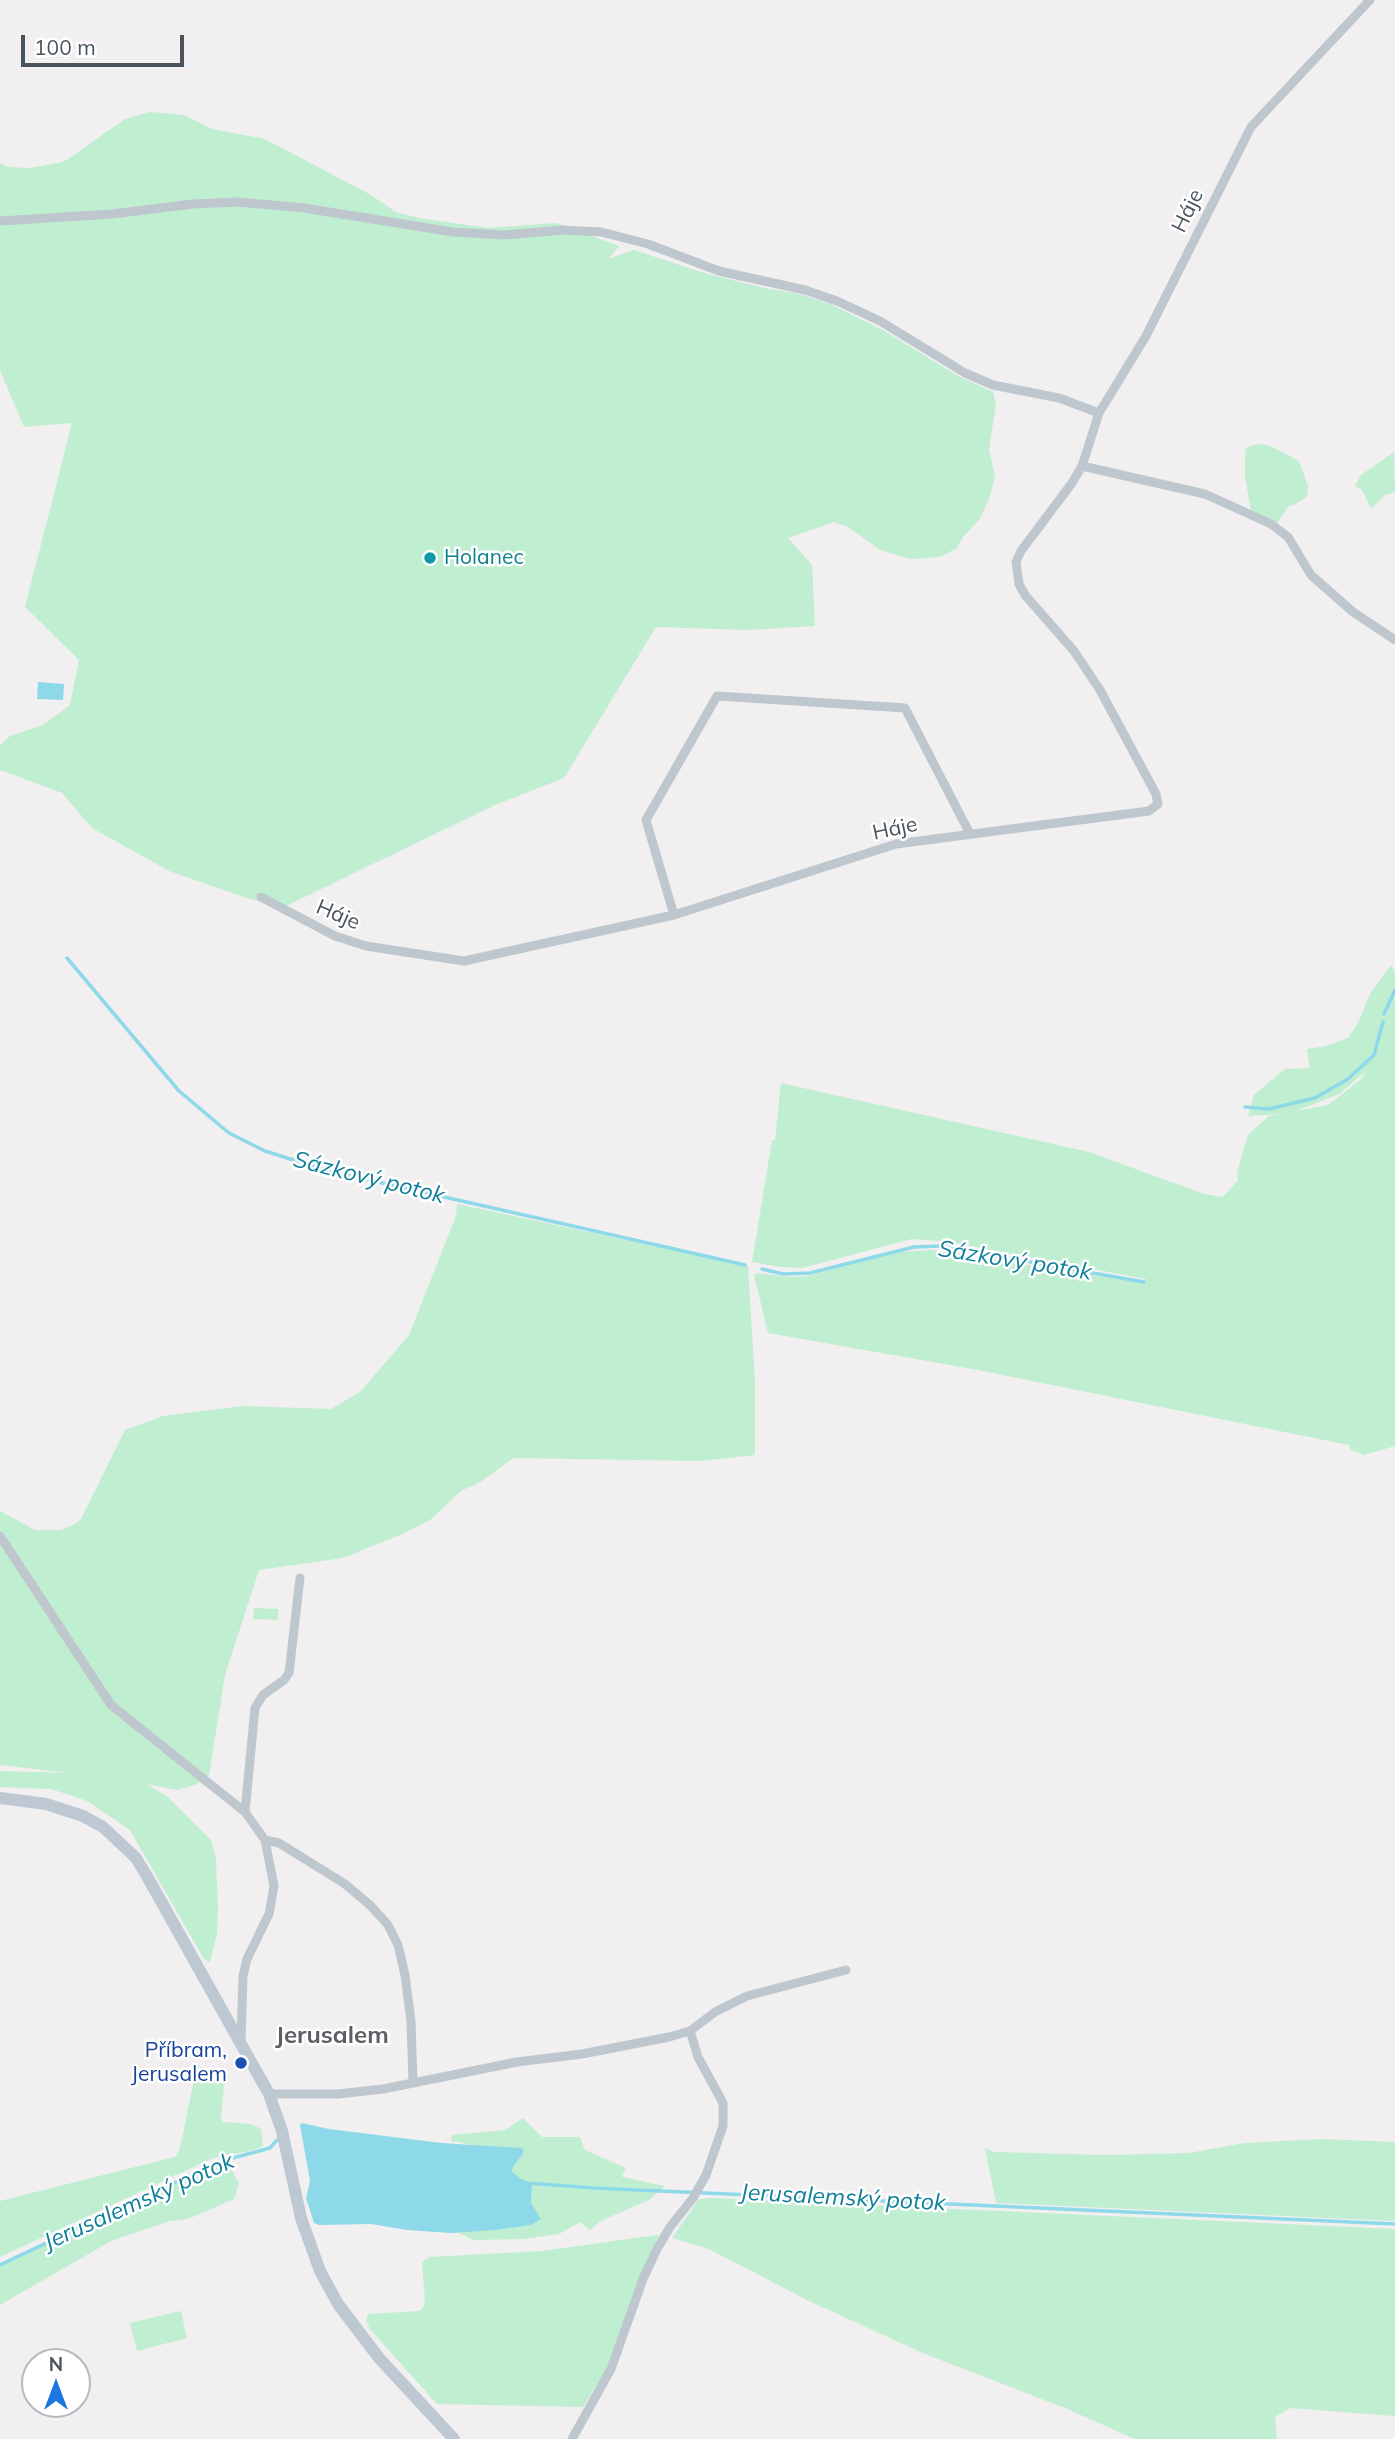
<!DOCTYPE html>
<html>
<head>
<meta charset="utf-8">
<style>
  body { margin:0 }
  #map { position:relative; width:1395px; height:2439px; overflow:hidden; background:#f2eff0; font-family:Mulish,sans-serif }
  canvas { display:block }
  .north { position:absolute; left:21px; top:2348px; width:70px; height:70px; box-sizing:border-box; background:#fff; border:2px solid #b6babe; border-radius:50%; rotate:0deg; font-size:19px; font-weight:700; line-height:28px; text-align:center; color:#48535d }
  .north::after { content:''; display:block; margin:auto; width:24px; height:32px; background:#1d76de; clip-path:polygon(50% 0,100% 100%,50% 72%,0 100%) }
  .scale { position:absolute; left:21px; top:35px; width:163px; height:32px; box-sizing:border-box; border:4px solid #48535d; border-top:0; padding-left:9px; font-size:21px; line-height:24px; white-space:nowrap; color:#48535d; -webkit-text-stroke:5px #fff; paint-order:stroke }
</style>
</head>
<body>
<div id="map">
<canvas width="1395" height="2439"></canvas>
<div class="north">N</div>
<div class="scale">100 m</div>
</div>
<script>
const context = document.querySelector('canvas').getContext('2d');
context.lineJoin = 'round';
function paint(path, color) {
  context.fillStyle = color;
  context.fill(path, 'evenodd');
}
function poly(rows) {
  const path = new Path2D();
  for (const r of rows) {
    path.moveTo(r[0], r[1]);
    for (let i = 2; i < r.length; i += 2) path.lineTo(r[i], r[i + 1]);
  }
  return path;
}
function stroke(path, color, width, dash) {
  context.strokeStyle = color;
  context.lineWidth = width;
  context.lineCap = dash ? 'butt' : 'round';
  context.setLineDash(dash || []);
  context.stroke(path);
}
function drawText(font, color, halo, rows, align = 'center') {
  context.font = font + ' Mulish,sans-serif';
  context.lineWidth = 5;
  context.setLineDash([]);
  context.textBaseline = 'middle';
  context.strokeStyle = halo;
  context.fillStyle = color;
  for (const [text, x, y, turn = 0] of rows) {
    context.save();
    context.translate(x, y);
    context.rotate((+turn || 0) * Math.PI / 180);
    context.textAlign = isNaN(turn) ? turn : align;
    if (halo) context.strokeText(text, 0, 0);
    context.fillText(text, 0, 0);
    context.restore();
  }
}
const green = poly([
  [150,112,184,115,212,129,265,139,371,195,396,212,419,218,488,228,556,223,619,246,608,259,634,250,704,273,764,288,800,294,830,304,883,330,958,376,993,392,996,404,989,449,995,477,989,499,979,520,963,537,957,548,940,557,911,559,880,550,848,527,834,522,788,538,812,565,815,626,748,630,656,627,564,778,495,805,286,906,250,899,169,871,92,828,62,793,0,770,0,745,10,736,43,725,70,705,79,660,25,607,72,423,24,427,0,370,0,163,8,167,29,168,58,163,67,160,125,119],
  [1257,444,1268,445,1299,461,1308,486,1307,496,1294,505,1289,506,1277,523,1251,511,1245,476,1245,456,1246,448],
  [1394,452,1395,492,1385,495,1371,509,1362,490,1355,486,1361,475],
  [1391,965,1395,971,1395,1446,1364,1455,1350,1449,1349,1445,978,1370,768,1333,754,1275,757,1273,789,1277,808,1276,897,1252,934,1250,1143,1283,1146,1279,949,1242,912,1239,802,1268,780,1267,752,1262,772,1140,775,1140,781,1083,1089,1152,1204,1194,1223,1197,1238,1180,1237,1172,1248,1135,1269,1116,1279,1114,1248,1116,1254,1095,1285,1069,1310,1068,1307,1049,1327,1046,1348,1038,1359,1021,1370,994],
  [1366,1071,1360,1080,1328,1105,1296,1111,1339,1094],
  [457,1204,748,1266,755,1383,755,1455,700,1461,513,1458,482,1481,461,1491,430,1520,402,1534,343,1558,259,1570,225,1675,209,1776,195,1785,177,1790,146,1784,165,1795,177,1806,211,1840,216,1859,218,1909,217,1934,210,1963,204,1959,130,1830,87,1801,70,1795,50,1789,0,1787,0,1771,69,1773,0,1765,0,1511,35,1530,61,1530,75,1524,81,1519,125,1430,163,1416,243,1406,331,1409,360,1392,409,1335,456,1216],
  [254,1608,278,1609,278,1620,253,1619],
  [195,2075,224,2084,221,2118,223,2122,251,2124,261,2129,263,2146,254,2150,213,2158,0,2257,0,2201,175,2157,180,2148],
  [523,2118,542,2137,580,2137,585,2150,626,2168,622,2177,665,2186,649,2200,601,2221,590,2230,580,2222,559,2234,524,2239,473,2240,453,2230,497,2149,451,2141,452,2135,505,2130],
  [1322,2139,1395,2142,1395,2221,996,2203,985,2148,994,2152,1106,2155,1189,2153,1245,2143],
  [219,2166,231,2168,239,2184,234,2199,188,2219,170,2221,111,2241,0,2305,0,2266,195,2174],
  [713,2198,1395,2229,1395,2416,1290,2408,1275,2417,1277,2439,1135,2439,1065,2408,925,2354,809,2301,709,2249,672,2238,699,2199],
  [657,2235,661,2237,608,2367,583,2407,437,2404,370,2329,366,2321,368,2314,419,2311,423,2308,425,2300,422,2262,429,2257,542,2251],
  [181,2311,187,2338,137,2351,130,2323]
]);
const water = poly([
  [38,682,64,684,63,700,37,699],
  [302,2123,329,2129,441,2143,522,2148,524,2152,515,2164,511,2171,521,2179,532,2184,531,2203,541,2219,531,2225,495,2230,451,2233,407,2230,371,2224,319,2225,314,2223,306,2198,310,2181,300,2125]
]);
const stream = poly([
  [67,958,179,1091,229,1133,265,1151,325,1170,745,1265],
  [1384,1014,1395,990],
  [1245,1107,1269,1109,1315,1098,1348,1079,1374,1055,1383,1022],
  [762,1269,783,1274,810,1273,914,1247,940,1246,1144,1282],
  [527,2183,594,2188,1395,2224],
  [0,2265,218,2162,270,2148,277,2140]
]);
const street = poly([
  [0,221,112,214,193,204,238,202,304,208,453,232,504,235,563,230,601,232,648,244,719,271,805,290,837,301,880,321,965,373,993,385,1059,398,1099,413],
  [1082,466,1205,494,1271,524,1288,537,1311,575,1353,612,1395,640],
  [261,897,335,936,366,946,464,961,674,915,896,844,1149,811,1158,804,1156,794,1100,690,1074,651,1025,595,1019,584,1016,562,1021,551,1072,483,1082,466,1099,413,1146,336,1251,127,1370,0],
  [674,915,646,820,717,696,905,708,970,834],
  [0,1536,111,1705,245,1812],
  [265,1840,279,1843,345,1884,371,1906,388,1925,398,1945,405,1975,411,2021,413,2083],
  [241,2041,243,1976,247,1959,269,1914,274,1886,265,1840,245,1812,255,1708,263,1695,284,1680,289,1673,300,1578],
  [269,2094,338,2094,383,2089,517,2062,582,2054,669,2037,690,2031,715,2012,747,1996,846,1970],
  [572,2439,611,2369,643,2279,657,2249,670,2227,693,2198,706,2175,723,2126,723,2103,698,2057,690,2031]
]);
const secondary = poly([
  [0,1798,46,1804,83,1816,103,1827,136,1858,148,1878,269,2094,282,2131,301,2218,320,2271,338,2304,379,2358,454,2439]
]);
const markers = [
  [430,558,7,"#0f9aa8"],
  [241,2063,7,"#1a4fb4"]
];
const streetNames = [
  ["Háje",1188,211,-64],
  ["Háje",895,829,-12],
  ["Háje",338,915,23]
];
const cultureNames = [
  ["Holanec",444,558]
];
const transitNames = [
  ["Příbram,",227,2051],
  ["Jerusalem",227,2075]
];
const waterNames = [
  ["Sázkový potok",369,1178,14],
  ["Sázkový potok",1015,1261,9],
  ["Jerusalemský potok",843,2198,3],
  ["Jerusalemský potok",139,2202,-24]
];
const quarterNames = [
  ["Jerusalem",332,2036]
];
paint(green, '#bfeed0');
paint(water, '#8dd9ea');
stroke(stream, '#8dd9ea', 3.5);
stroke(street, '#bec7ce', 9);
stroke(secondary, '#bec8d3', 12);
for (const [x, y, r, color] of markers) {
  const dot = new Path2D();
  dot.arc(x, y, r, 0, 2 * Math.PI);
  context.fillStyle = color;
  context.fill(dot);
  stroke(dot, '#fff', 2.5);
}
drawText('21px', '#48535d', '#fff', streetNames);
drawText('21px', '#0d838f', '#fff', cultureNames, 'left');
drawText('21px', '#164399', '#fff', transitNames, 'right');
drawText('italic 23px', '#0f7f99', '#fff', waterNames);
drawText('bold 24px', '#5c6064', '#fff', quarterNames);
</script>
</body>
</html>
